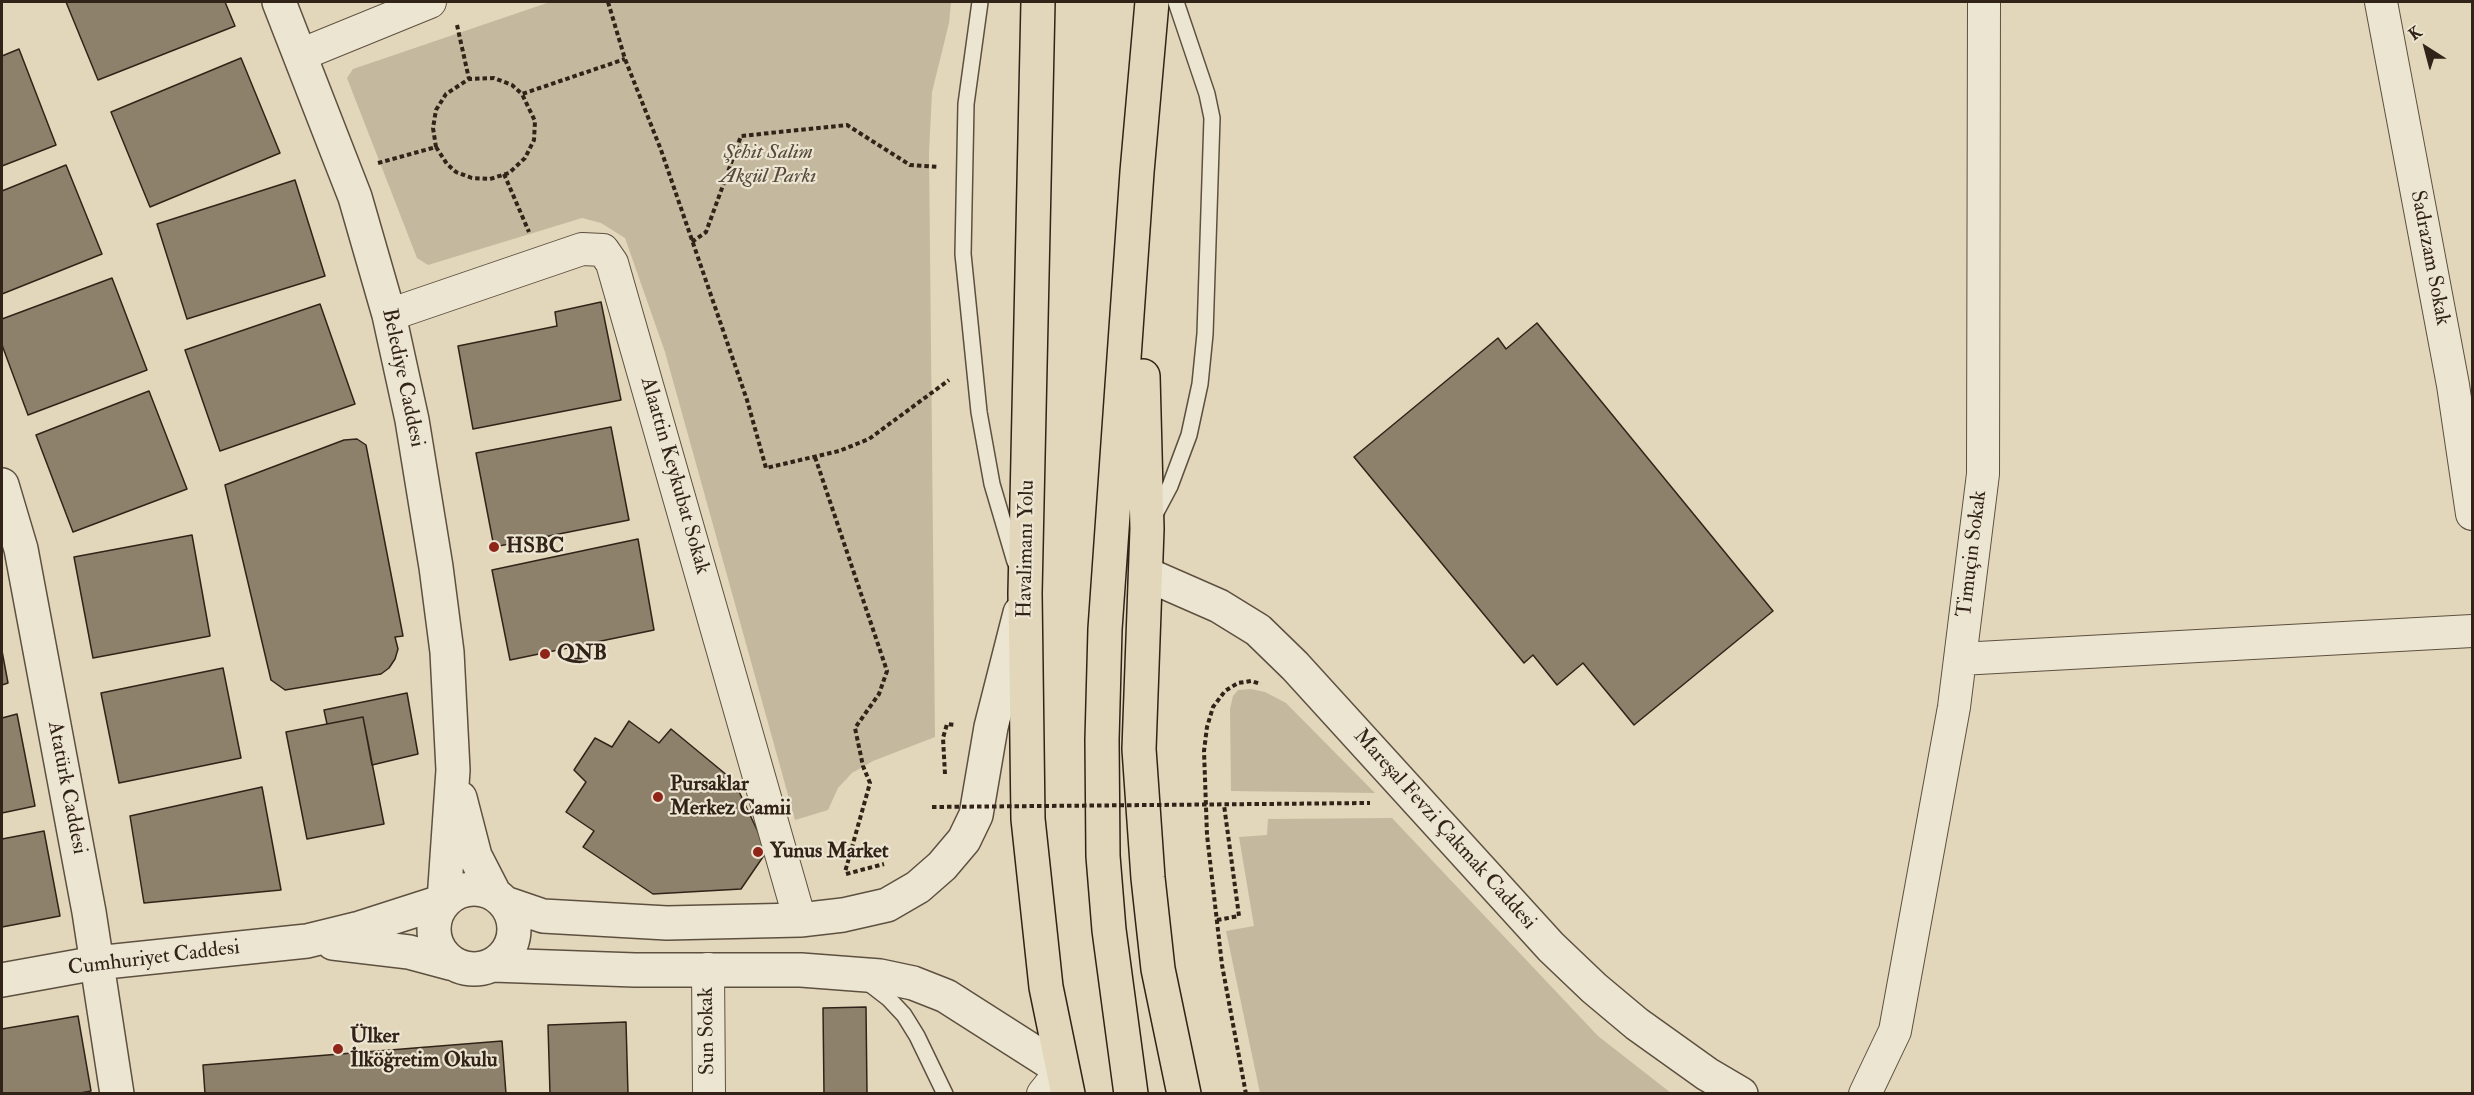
<!DOCTYPE html>
<html>
<head>
<meta charset="utf-8">
<style>
  body { margin:0 }
  #map { position:relative; width:2474px; height:1095px; overflow:hidden; background:#e2d7ba; font-family:"IM FELL Double Pica",serif }
  canvas { display:block }
  .frame { position:absolute; inset:0; border:3px solid #322318; pointer-events:none }
  .north { position:absolute; left:2396px; top:18px; width:60px; height:60px; -webkit-text-stroke:4px #ece5d2; paint-order:stroke; rotate:324deg; font-size:16px; font-weight:700; line-height:24px; text-align:center; color:#322318 }
  .north::after { content:''; display:block; margin:auto; width:21px; height:27px; background:#322318; clip-path:polygon(50% 0,100% 100%,50% 72%,0 100%) }
</style>
</head>
<body>
<div id="map">
<canvas width="2474" height="1095"></canvas>
<div class="frame"></div>
<div class="north">K</div>
</div>
<script>
const context = document.querySelector('canvas').getContext('2d');
context.lineJoin = 'round';
function paint(path, color) {
  context.fillStyle = color;
  context.fill(path, 'evenodd');
}
function poly(rows) {
  const path = new Path2D();
  for (const r of rows) {
    if (r.length === 3) {
      path.moveTo(r[0] + r[2], r[1]);
      path.arc(r[0], r[1], r[2], 0, 2 * Math.PI);
      continue;
    }
    path.moveTo(r[0], r[1]);
    for (let i = 2; i < r.length; i += 2) path.lineTo(r[i], r[i + 1]);
  }
  return path;
}
function stroke(path, color, width, dash) {
  context.strokeStyle = color;
  context.lineWidth = width;
  context.lineCap = dash ? 'butt' : 'round';
  context.setLineDash(dash || []);
  context.stroke(path);
}
function drawText(font, color, halo, rows, align = 'center') {
  context.font = font + ' "IM FELL Double Pica",serif';
  context.lineWidth = 4.5;
  context.setLineDash([]);
  context.textBaseline = 'middle';
  context.strokeStyle = halo;
  context.fillStyle = color;
  for (const [text, x, y, turn = 0] of rows) {
    context.save();
    context.translate(x, y);
    context.rotate((+turn || 0) * Math.PI / 180);
    context.textAlign = isNaN(turn) ? turn : align;
    if (halo) context.strokeText(text, 0, 0);
    context.fillText(text, 0, 0);
    context.restore();
  }
}
const green = poly([
  [550,2,951,2,949,23,932,92,929,153,935,737,873,761,852,773,838,788,828,810,795,820,665,352,625,238,601,223,582,218,428,265,417,258,347,78,353,69],
  [1251,689,1265,692,1286,703,1375,793,1231,791,1230,709,1233,696,1238,690],
  [1392,818,1598,1036,1671,1093,1260,1093,1226,931,1254,926,1239,837,1267,835,1268,819]
]);
const building = poly([
  [66,2,225,2,235,26,98,80,66,2],
  [19,49,56,145,2,166,2,56,19,49],
  [241,58,280,153,150,207,111,112,241,58],
  [66,165,102,254,2,294,2,191,66,165],
  [295,180,325,276,187,319,157,224,295,180],
  [112,278,147,370,28,415,2,345,2,319,112,278],
  [601,302,621,400,473,429,458,346,557,326,555,312,601,302],
  [320,304,355,404,220,451,185,350,320,304],
  [1537,323,1773,611,1634,725,1583,663,1557,685,1533,655,1524,663,1354,457,1498,338,1506,349,1537,323],
  [149,391,187,489,73,532,36,435,149,391],
  [611,427,629,520,494,547,476,453,611,427],
  [357,439,366,445,403,636,395,637,398,649,395,659,389,668,381,674,285,690,271,680,225,485,344,440,357,439],
  [192,535,210,636,93,658,74,557,192,535],
  [638,539,654,630,510,660,492,570,638,539],
  [2,651,8,683,2,685,2,651],
  [223,668,241,758,119,783,101,693,223,668],
  [407,693,418,754,372,765,363,717,327,724,324,710,407,693],
  [17,714,35,806,2,813,2,718,17,714],
  [363,717,384,824,307,839,286,732,363,717],
  [629,721,659,743,671,729,734,781,767,851,741,889,653,894,583,847,594,831,566,812,586,782,574,770,595,738,612,747,629,721],
  [262,787,281,890,144,903,130,816,262,787],
  [44,831,60,916,2,927,2,839,44,831],
  [866,1007,867,1094,824,1094,823,1008,866,1007],
  [78,1016,91,1091,75,1094,2,1094,2,1029,78,1016],
  [626,1022,628,1094,550,1094,548,1025,626,1022],
  [502,1041,506,1094,205,1094,203,1065,502,1041]
]);
const path = poly([
  [608,2,625,59,661,150,747,400,766,468,839,451,869,439,949,380],
  [457,25,469,79],
  [436,147,447,164,456,172,472,178,490,179,509,173,525,158,534,140,535,121,522,94],
  [378,163,436,147,433,128,436,110,446,94,469,79,494,78,512,85,522,94,625,59],
  [504,174,529,232],
  [692,242,706,232,741,136,847,125,910,165,939,167],
  [815,457,887,671,879,694,855,728,863,766,870,783,845,872],
  [945,774,943,738,947,724,955,725],
  [846,874,884,864],
  [1217,920,1239,916,1224,805],
  [1246,1094,1222,965,1207,835,1204,751,1207,727,1213,707,1225,691,1238,683,1251,681,1261,684]
]);
const service = poly([
  [980,2,966,104,963,254,979,412,992,484,1015,562],
  [1153,518,1170,486,1189,435,1200,384,1205,334,1212,118,1207,94,1176,2],
  [867,982,889,999,904,1015,917,1036,945,1094]
]);
const minor = poly([
  [2381,2,2453,385,2472,514],
  [300,55,430,2],
  [389,315,582,249,603,250,612,263,800,920],
  [1960,659,2472,631],
  [708,969,709,1094],
  [1043,1094,1062,1070],
  [1865,1094,1895,1031,1954,707,1983,474,1984,2]
]);
const tertiary = poly([
  [2,485,21,549,89,912,117,1094],
  [1146,574,1219,606,1258,630,1295,666,1551,947,1594,988,1637,1024,1707,1074,1741,1094],
  [460,798,475,856,494,893],
  [474,929,40],
  [505,903,543,916,667,923,800,920,843,915,887,905,918,887,942,866,964,840,976,815,991,727,1020,613],
  [333,943,409,952,450,963],
  [493,965,635,970,801,970,880,976,913,983,946,996,1062,1070],
  [2,980,96,963,307,941,360,928,444,901,453,770,447,652,436,567,412,420,389,315,355,197,279,2]
]);
const trunk = poly([
  [1038,2,1025,593,1028,819,1046,987,1068,1094],
  [1143,376,1147,529,1139,749,1148,878,1158,969,1184,1094],
  [1131,1094,1109,930,1103,856,1102,740,1105,629,1137,172,1152,2]
]);
const pathBridge = poly([
  [932,807,1370,803]
]);
const markers = [
  [494,547,6,"#8f2418"],
  [545,654,6,"#8f2418"],
  [658,797,6,"#8f2418"],
  [758,852,6,"#8f2418"],
  [338,1049,6,"#8f2418"]
];
const parkNames = [
  ["Şehit Salim",768,153],
  ["Akgül Parkı",768,177]
];
const streetNames = [
  ["Sadrazam Sokak",2429,258,79],
  ["Belediye Caddesi",402,378,78],
  ["Alaattin Keykubat Sokak",674,476,74],
  ["Havalimanı Yolu",1027,549,-89],
  ["Timuçin Sokak",1973,554,-83],
  ["Atatürk Caddesi",66,788,79],
  ["Mareşal Fevzi Çakmak Caddesi",1444,830,48],
  ["Cumhuriyet Caddesi",154,959,-7],
  ["Sun Sokak",708,1031,-91]
];
const poiNames = [
  ["HSBC",506,547],
  ["QNB",557,654],
  ["Pursaklar",670,785],
  ["Merkez Camii",670,809],
  ["Yunus Market",770,852],
  ["Ülker",350,1037],
  ["İlköğretim Okulu",350,1061]
];
paint(green, '#c4b89e');
paint(building, '#8e816c');
stroke(building, '#322318', 1.5);
stroke(service, '#5e5040', 18);
stroke(minor, '#5e5040', 34);
stroke(tertiary, '#5e5040', 36);
stroke(trunk, '#322318', 36);
stroke(path, '#322318', 4, [4.5, 3]);
stroke(service, '#ece5d2', 15);
stroke(minor, '#ece5d2', 32);
stroke(tertiary, '#ece5d2', 33);
stroke(trunk, '#e2d7ba', 33);
stroke(pathBridge, '#322318', 4, [4.5, 3]);
for (const [x, y, r, color] of markers) {
  const dot = new Path2D();
  dot.arc(x, y, r, 0, 2 * Math.PI);
  context.fillStyle = color;
  context.fill(dot);
  stroke(dot, '#ece5d2', 2);
}
drawText('italic 21px', '#56483a', '#ece5d2', parkNames);
drawText('21px', '#322318', '#ece5d2', streetNames);
drawText('bold 21px', '#322318', '#ece5d2', poiNames, 'left');
</script>
</body>
</html>
